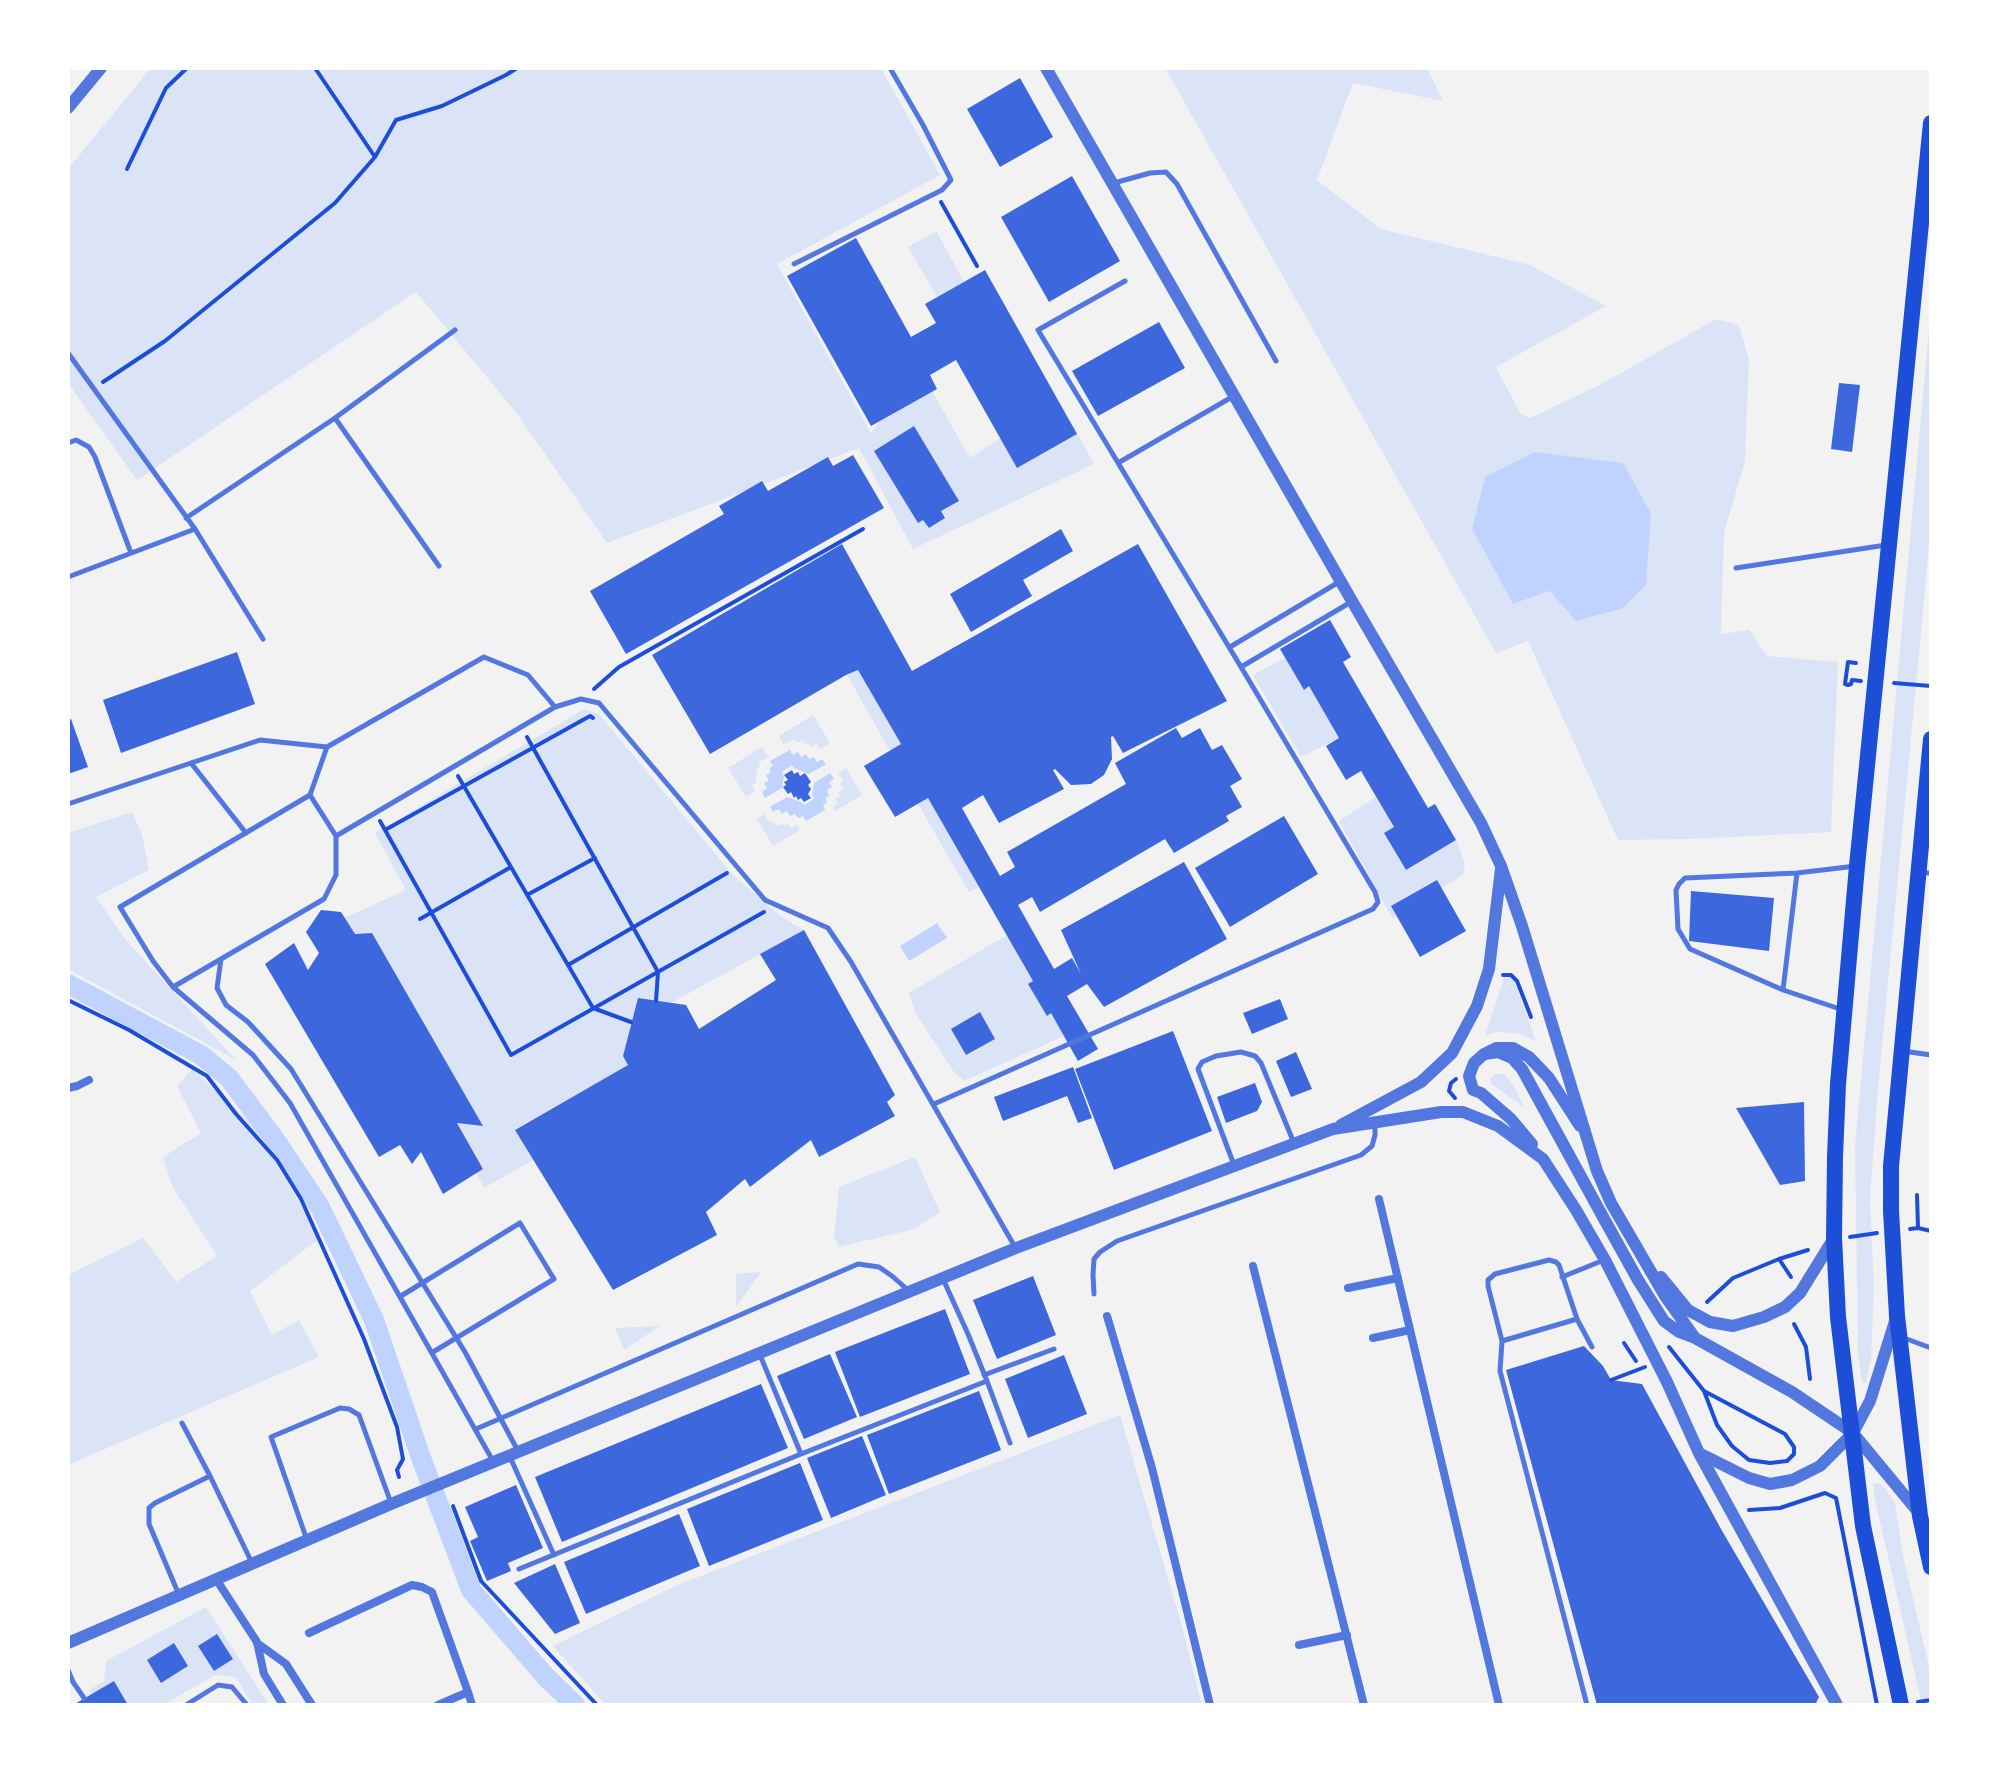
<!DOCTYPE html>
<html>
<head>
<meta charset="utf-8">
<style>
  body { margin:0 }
  #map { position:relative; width:1999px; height:1773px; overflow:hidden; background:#f2f2f2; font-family:Lato,sans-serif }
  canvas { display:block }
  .frame { position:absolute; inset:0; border:70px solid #fff; pointer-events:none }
</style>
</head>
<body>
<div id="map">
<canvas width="1999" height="1773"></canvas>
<div class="frame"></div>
</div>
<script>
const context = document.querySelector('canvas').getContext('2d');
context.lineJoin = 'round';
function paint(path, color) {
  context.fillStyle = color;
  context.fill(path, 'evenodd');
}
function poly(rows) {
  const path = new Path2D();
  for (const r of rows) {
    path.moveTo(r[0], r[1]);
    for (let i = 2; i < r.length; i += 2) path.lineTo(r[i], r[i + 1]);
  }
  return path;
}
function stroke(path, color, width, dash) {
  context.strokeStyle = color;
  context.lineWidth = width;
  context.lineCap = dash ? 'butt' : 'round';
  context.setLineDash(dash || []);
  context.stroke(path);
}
const green = poly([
  [151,68,881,68,940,175,777,264,871,433,920,370,970,458,1002,437,1070,420,1094,464,913,549,859,448,607,543,515,411,416,292,137,480,68,383,68,169],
  [1165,68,1427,68,1443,101,1353,83,1317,180,1381,229,1530,265,1606,306,1496,367,1520,413,1530,418,1600,385,1716,319,1739,325,1749,359,1745,461,1724,533,1721,634,1749,630,1767,656,1838,662,1831,832,1689,839,1618,840,1528,641,1496,653],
  [1472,529,1621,609,1577,621,1551,591,1513,604],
  [936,231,964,282,937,297,908,247],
  [1931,307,1931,526,1878,1089,1870,1198,1874,1290,1871,1360,1866,1382,1862,1383,1858,1353,1855,1146],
  [1285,658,1303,689,1309,686,1339,738,1301,757,1253,675],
  [858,670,901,744,890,751,847,675],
  [584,709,599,714,733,875,783,918,804,930,671,1003,638,998,623,1056,628,1065,515,1129,533,1160,484,1188,476,1173,483,1168,457,1123,482,1125,372,933,355,934,344,918,406,890,375,833],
  [813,715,830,743,820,749,817,744,811,747,809,743,805,745,802,740,797,743,795,739,784,745,779,736],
  [762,747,768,757,758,763,760,767,755,770,758,775,755,777,757,782,752,785,755,791,746,797,728,768],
  [846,768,862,795,835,811,833,807,838,803,835,798,840,796,838,792,843,789,840,784,843,781,838,773],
  [1376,797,1394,827,1384,833,1405,870,1456,840,1465,864,1463,875,1392,918,1339,821],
  [928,798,979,887,969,892,918,804],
  [132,812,142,834,149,870,96,897,125,939,236,1060,68,969,68,833],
  [764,814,770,823,773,821,777,826,782,823,784,826,788,824,791,828,797,825,800,830,773,846,757,819],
  [1007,935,1033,981,1029,984,1047,1016,1051,1013,1064,1036,964,1081,953,1071,915,1012,909,993],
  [1509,977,1513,979,1536,1041,1517,1033,1496,1032,1485,1036,1504,979],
  [192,1069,253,1125,320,1238,250,1291,272,1335,299,1320,319,1357,68,1465,68,1275,143,1238,176,1282,217,1256,172,1186,163,1157,201,1133,177,1086],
  [1496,1074,1504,1074,1514,1086,1525,1108,1491,1084,1490,1078],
  [915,1157,940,1212,915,1229,839,1247,834,1238,839,1187],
  [761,1272,736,1307,736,1274],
  [660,1326,624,1350,615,1328],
  [1120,1415,1184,1633,1202,1705,606,1705,553,1646,677,1585],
  [1873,1483,1880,1484,1884,1487,1895,1503,1903,1556,1931,1675,1931,1705,1922,1705,1874,1495],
  [206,1607,269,1705,252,1705,236,1677,215,1675,163,1705,97,1705,88,1691,104,1681,106,1661]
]);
const water = poly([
  [1535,452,1623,463,1651,514,1646,585,1621,609,1576,621,1550,591,1513,604,1472,529,1485,477],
  [790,750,793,755,798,752,801,757,806,754,809,759,814,757,817,762,822,759,826,764,809,774,794,768,792,765,782,772,784,776,782,788,765,798,762,792,767,788,764,783,769,781,766,775,771,772,769,768,773,766,770,761],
  [830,773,834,779,829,782,832,787,827,790,829,796,825,798,827,802,823,805,825,810,806,821,803,816,798,818,795,814,790,816,787,811,782,814,779,809,773,812,770,807,787,797,801,802,804,805,814,799,812,795,814,783],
  [937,923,947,938,909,961,900,946]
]);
const canal = poly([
  [68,984,201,1055,229,1078,276,1141,320,1207,374,1320,420,1455,471,1590,546,1677,575,1705]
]);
const building = poly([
  [1020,78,1053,137,1000,167,967,109],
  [1072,176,1120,261,1049,302,1001,217],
  [856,238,911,337,936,323,925,304,985,270,1077,434,1017,468,956,360,930,375,937,389,871,426,787,276],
  [1159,322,1185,368,1098,416,1072,371],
  [1839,383,1860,385,1852,452,1831,449],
  [914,426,959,501,941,511,945,518,929,528,923,520,918,523,874,451],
  [853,455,884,508,626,654,590,591,724,514,719,506,762,481,768,491,828,457,833,466],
  [1061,529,1073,551,1023,580,1032,596,971,632,950,594],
  [842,544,912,671,1138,544,1227,701,1123,753,1113,736,1111,737,1112,759,1104,775,1091,784,1071,785,1055,769,1053,770,1064,789,999,823,983,795,962,808,1000,876,1015,867,1007,852,1126,784,1115,763,1176,728,1182,738,1200,728,1212,750,1222,745,1242,779,1230,786,1242,807,1226,816,1229,821,1174,853,1165,839,1040,912,1032,897,1018,905,1054,969,1072,958,1081,974,1061,930,1184,862,1227,939,1104,1007,1087,984,1067,996,1098,1049,1078,1061,1051,1013,1047,1016,1028,984,1033,981,928,798,895,817,864,766,901,744,858,670,846,675,710,754,652,655],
  [1330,620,1351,657,1343,662,1428,808,1435,804,1456,840,1406,870,1384,833,1394,827,1361,771,1346,780,1326,746,1339,738,1309,686,1304,690,1280,649],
  [237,652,255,704,121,753,103,700],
  [71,719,88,767,68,774,68,720],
  [792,770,794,774,798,772,800,776,805,773,811,782,808,785,811,789,808,794,811,798,804,802,801,798,798,800,796,796,794,798,791,792,788,794,783,787,786,785,784,782,788,780,784,775],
  [1284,816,1318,874,1230,927,1195,868],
  [1437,880,1466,931,1420,957,1391,906],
  [1691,891,1774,898,1769,951,1689,941],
  [321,910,341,912,355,934,372,933,483,1126,457,1123,483,1169,443,1194,421,1152,412,1164,400,1145,379,1157,265,964,294,943,308,970,319,953,306,932],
  [804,930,895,1095,887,1102,895,1116,819,1157,811,1140,750,1187,745,1179,706,1212,717,1235,613,1290,515,1130,628,1065,623,1056,638,998,686,1005,699,1029,776,980,760,954],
  [1280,999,1288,1019,1252,1034,1243,1013],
  [980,1012,995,1039,966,1055,951,1029],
  [1173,1031,1212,1131,1114,1170,1075,1069],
  [1296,1052,1312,1089,1291,1097,1276,1061],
  [1073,1067,1092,1118,1078,1123,1067,1096,1003,1121,994,1097],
  [1255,1083,1262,1102,1257,1111,1226,1123,1217,1097],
  [1804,1102,1805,1181,1780,1185,1736,1108],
  [1033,1276,1056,1335,997,1359,973,1300],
  [945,1309,970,1374,860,1417,835,1352],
  [1584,1346,1603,1366,1611,1380,1642,1384,1721,1529,1819,1697,1815,1705,1597,1705,1506,1370],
  [830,1354,857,1417,804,1439,777,1376],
  [1064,1355,1087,1414,1028,1438,1005,1379],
  [761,1384,788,1448,562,1542,535,1477],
  [979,1391,1001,1450,889,1494,867,1435],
  [862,1436,886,1495,831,1518,807,1458],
  [800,1463,823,1520,709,1566,687,1509],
  [516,1485,543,1548,508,1563,511,1571,487,1581,470,1541,478,1537,465,1507],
  [679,1514,700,1566,586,1614,564,1562],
  [555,1564,580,1623,555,1634,514,1583],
  [217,1634,233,1659,214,1671,198,1646],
  [174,1643,188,1666,161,1683,147,1660],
  [114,1681,128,1705,73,1705]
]);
const path = poly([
  [315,68,375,157],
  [127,169,166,88,187,68],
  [941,202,977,266],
  [103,382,165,341,335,203,375,157,396,120,442,106,506,75,517,68],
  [1856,663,1848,662,1845,684,1848,685,1851,684,1852,680,1861,681],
  [1894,683,1931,686],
  [594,689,619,667,863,529],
  [527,737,658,972,656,1001],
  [458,776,593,1008,631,1022],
  [380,821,511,1055,764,912],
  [385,830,590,716,593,718],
  [527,895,595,858],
  [420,919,511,867],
  [568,965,727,873],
  [1503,975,1511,975,1517,981,1531,1017],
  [68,1000,129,1030,207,1076,236,1114,277,1160,301,1199,364,1339,397,1427,403,1459,397,1470,399,1477],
  [1455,1098,1449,1091,1451,1083,1456,1079],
  [1917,1195,1918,1228],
  [1910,1229,1918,1228,1931,1231],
  [1850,1237,1877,1233],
  [1779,1259,1791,1277],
  [1707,1302,1733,1278,1779,1259,1808,1250],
  [1794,1324,1806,1347,1810,1379],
  [1624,1343,1636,1361],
  [1669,1347,1704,1391,1785,1434,1794,1447,1794,1454,1787,1461,1770,1463,1749,1460,1732,1446,1717,1425,1704,1391],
  [1611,1380,1645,1367],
  [453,1506,481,1581,597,1705],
  [1749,1510,1780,1508,1825,1493,1836,1498,1877,1705],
  [1918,1702,1931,1700]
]);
const service = poly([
  [1114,183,1150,173,1166,172,1177,184,1276,361],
  [794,264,942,190,951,180,923,125,890,68],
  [68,353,195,529,263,639],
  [335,418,439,566],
  [68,443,76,440,89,447,95,457,131,553],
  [1118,463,1232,397],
  [186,518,335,418,455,330],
  [1736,568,1886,545],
  [68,577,195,529],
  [1230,647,1339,582],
  [1241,667,1351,602],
  [191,763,246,833],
  [310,795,336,836,336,875,324,899,173,987,153,961,120,907,310,795,327,747,484,657,528,675,555,707,581,699,599,703,765,900,828,928,851,962,1015,1247],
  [68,804,260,740,327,747],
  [336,836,555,707],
  [1920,873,1931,873],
  [221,959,217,988,226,1005,248,1022,291,1069,465,1352,518,1451],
  [173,987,253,1055,290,1103,493,1461],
  [1783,990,1797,873],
  [1843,1010,1783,990,1690,949,1678,929,1676,890,1679,884,1685,878,1797,873,1856,866],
  [1903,1051,1931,1055],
  [934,1104,1373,909,1378,902,1375,892,1241,667,1038,330,1125,281],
  [1234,1165,1198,1069,1202,1062,1216,1056,1241,1052,1255,1056,1261,1063,1294,1143],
  [1562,1277,1604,1260],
  [1094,1294,1093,1275,1094,1259,1100,1252,1117,1241,1361,1155,1372,1146,1375,1135,1375,1125],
  [401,1296,520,1223,554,1279,433,1352],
  [1577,1319,1592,1347],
  [1904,1338,1931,1348],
  [1502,1341,1577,1319,1559,1265,1556,1262,1549,1260,1495,1274,1488,1280,1488,1286,1502,1341,1500,1371,1587,1705],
  [760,1355,801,1454],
  [984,1375,1054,1349],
  [987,1381,1010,1443],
  [182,1423,210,1476,252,1563],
  [476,1429,858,1264,879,1267,892,1276,909,1291],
  [510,1457,554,1555],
  [307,1540,271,1437,340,1408,349,1409,359,1415,391,1503],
  [519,1569,801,1454,987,1381,968,1334,943,1279],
  [179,1595,149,1524,149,1508,155,1503,210,1476],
  [68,1670,73,1682,84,1698],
  [186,1705,218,1685,232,1687,247,1705]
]);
const minor = poly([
  [68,1088,77,1086,89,1080],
  [1379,1199,1499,1705],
  [1253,1266,1364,1705],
  [1348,1288,1398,1278],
  [1107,1316,1152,1468,1210,1705],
  [1373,1338,1410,1330],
  [216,1579,257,1642,264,1674,283,1705],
  [309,1633,412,1585,422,1587,432,1592,468,1692],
  [257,1643,286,1664,312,1705],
  [1299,1645,1347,1635],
  [438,1705,468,1692,472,1705]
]);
const tertiary = poly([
  [1046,68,1352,601,1481,823,1501,866,1522,926,1597,1171,1611,1203,1665,1296,1695,1338],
  [68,108,101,68],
  [1484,1054,1498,1052,1512,1058,1522,1069,1603,1217,1638,1280,1664,1321,1679,1332,1695,1338,1792,1392,1853,1433,1919,1513],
  [1341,1125,1421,1082,1452,1053,1477,1006,1489,969,1501,869],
  [1532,1144,1511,1119,1481,1093,1473,1090,1469,1076,1474,1063,1484,1054,1496,1048,1513,1048,1529,1057,1549,1078,1580,1126],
  [1661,1277,1688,1310,1710,1322,1733,1326,1764,1317,1785,1307,1800,1293,1834,1238],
  [1699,1453,1749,1478,1770,1484,1792,1480,1820,1466,1853,1433,1870,1401,1896,1318],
  [68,1643,391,1504,1016,1248,1333,1129,1441,1112,1463,1112,1498,1126,1543,1159,1576,1210,1605,1260,1667,1382,1699,1453,1837,1705]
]);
const primary = poly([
  [1931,739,1891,1166,1891,1211,1897,1316,1920,1516,1931,1567],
  [1901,1705,1863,1526,1838,1317,1834,1238,1835,1157,1838,1084,1857,866,1931,123]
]);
paint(green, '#dbe4f7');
paint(water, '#bfd3fe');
stroke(canal, '#bfd3fe', 20);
paint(building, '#3d67dc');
stroke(path, '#1d4ed8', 4);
stroke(service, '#5277de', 5);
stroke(minor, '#5277de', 8);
stroke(tertiary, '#5277de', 12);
stroke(primary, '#1d4ed8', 16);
</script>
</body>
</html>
